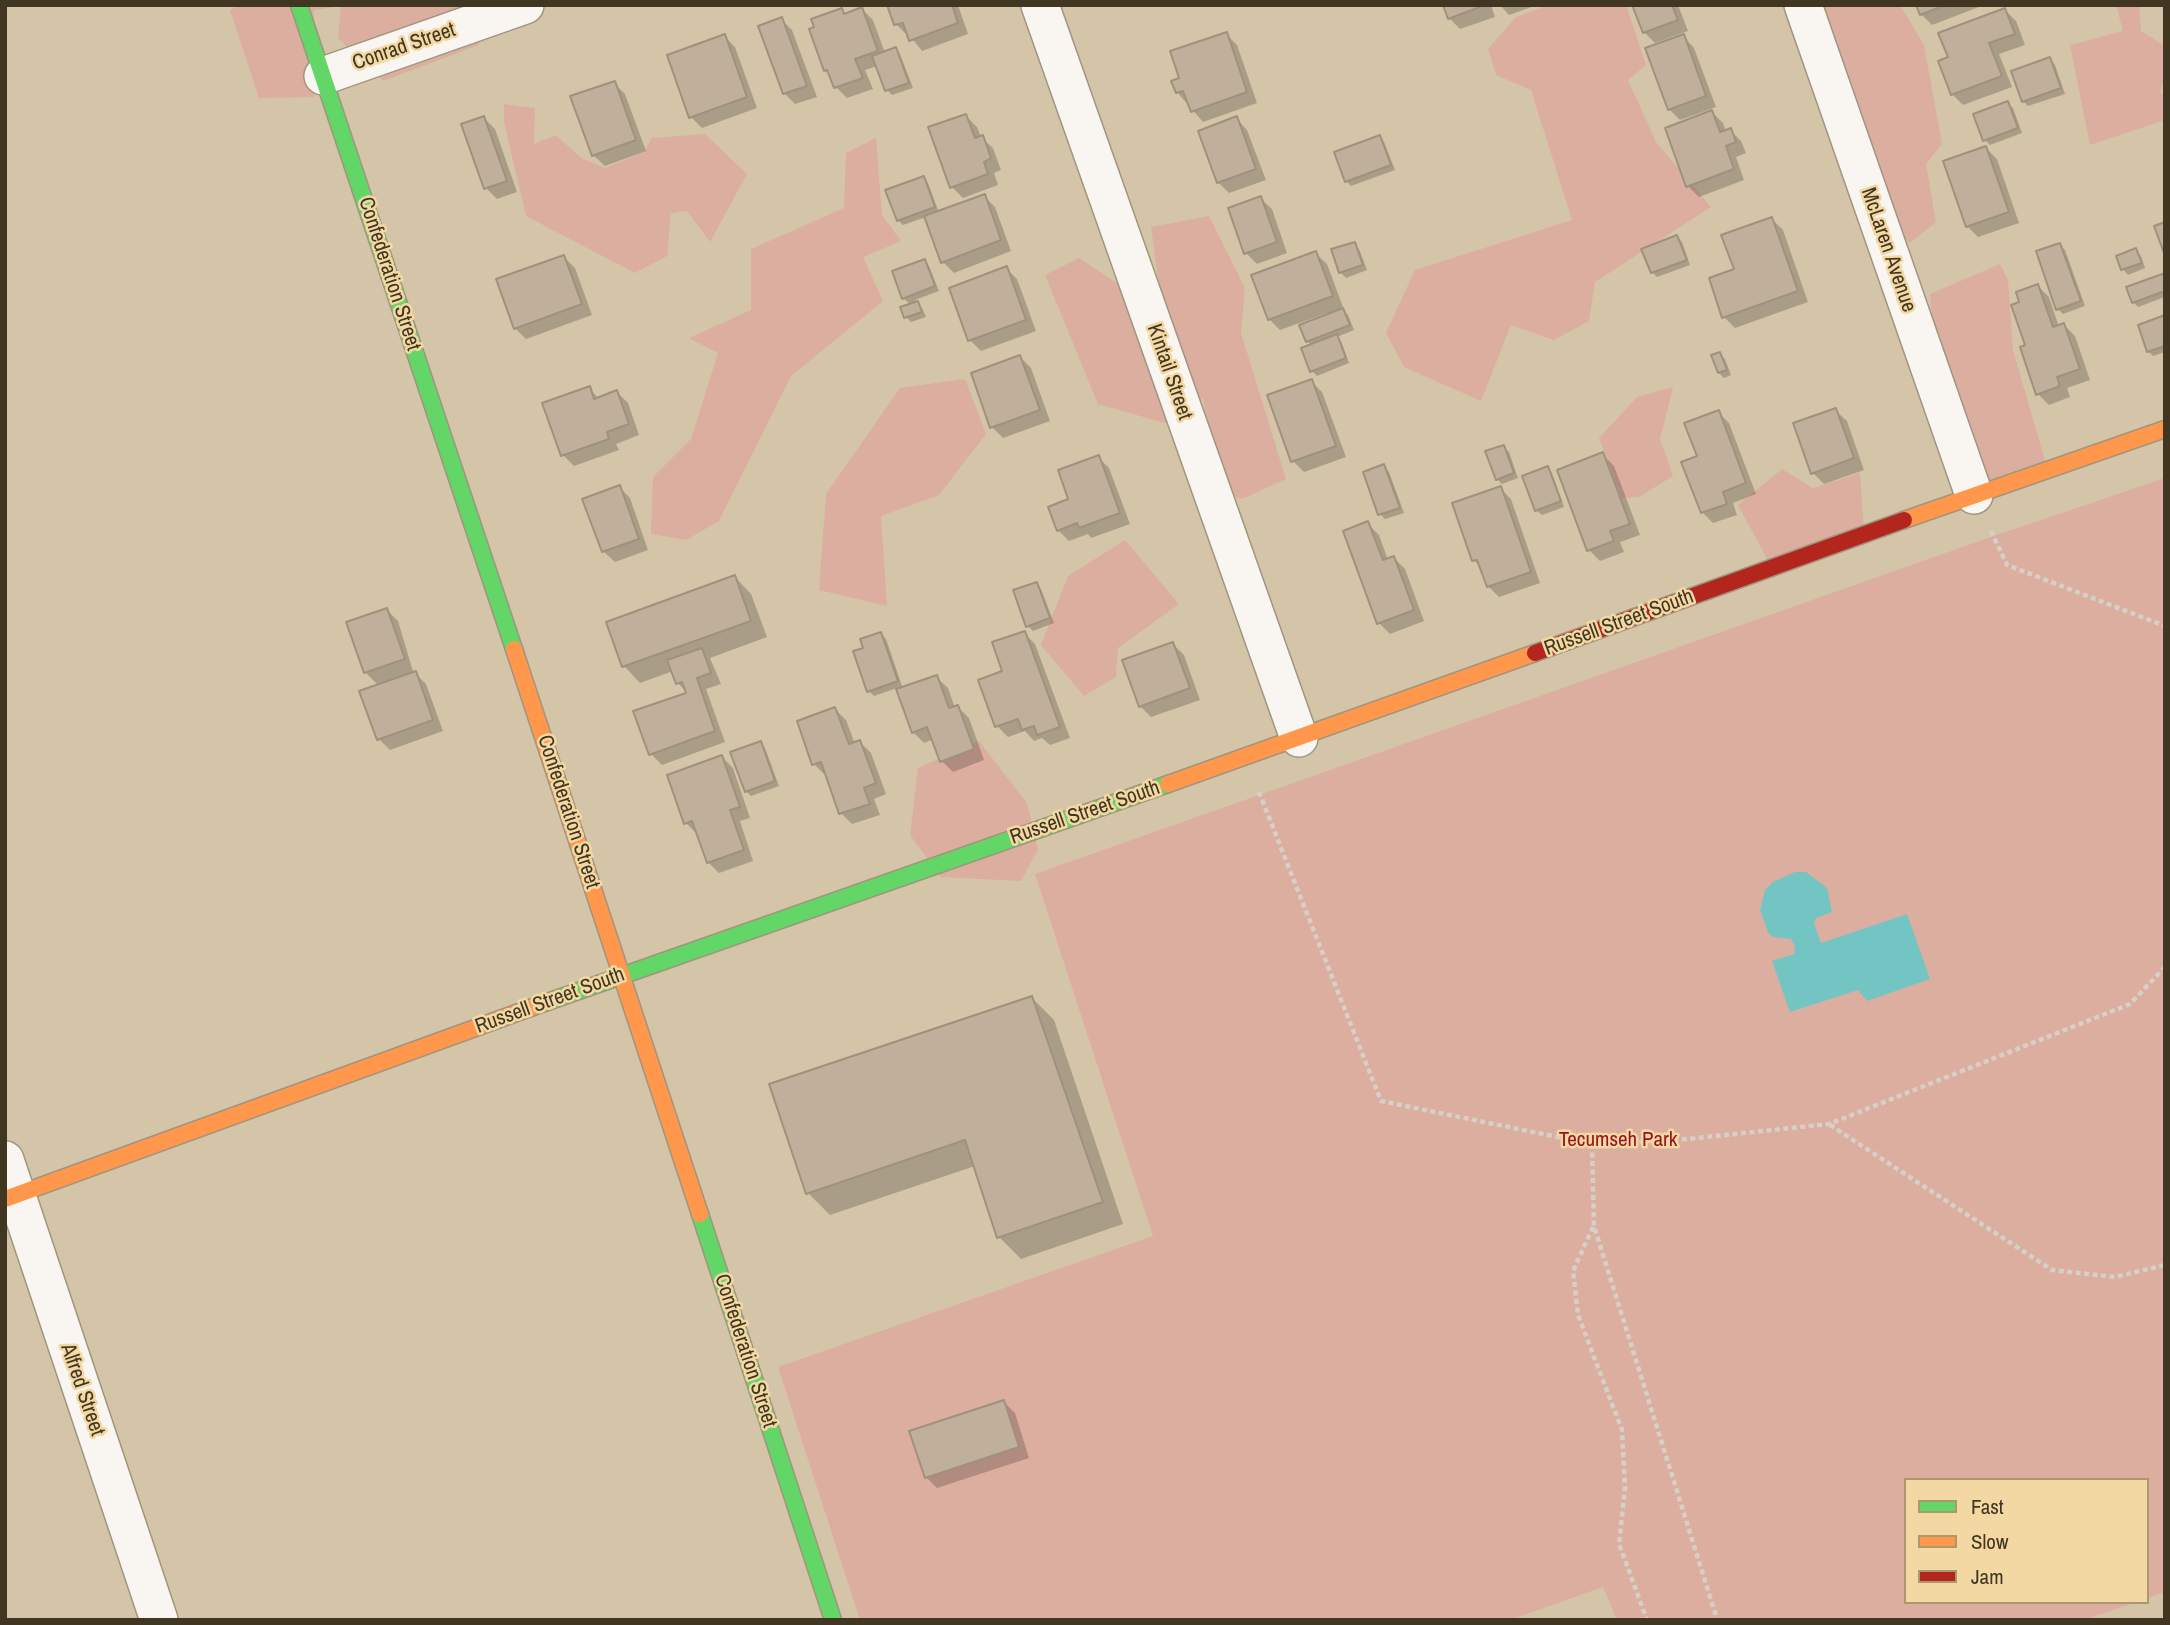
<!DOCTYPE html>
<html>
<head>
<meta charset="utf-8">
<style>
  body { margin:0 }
  #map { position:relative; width:2170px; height:1625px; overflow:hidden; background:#d4c5a9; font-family:"Archivo Narrow",sans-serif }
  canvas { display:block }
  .frame { position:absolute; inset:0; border:7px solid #413621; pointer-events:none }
  .legend { position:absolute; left:1904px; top:1478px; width:245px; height:126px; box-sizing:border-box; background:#f3d8a3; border:2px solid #ac976f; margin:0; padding:9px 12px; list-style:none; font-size:21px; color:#413621 }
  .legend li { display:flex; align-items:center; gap:14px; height:35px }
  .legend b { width:35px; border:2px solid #ac976f }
</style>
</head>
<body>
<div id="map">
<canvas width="2170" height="1625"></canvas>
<div class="frame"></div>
<ul class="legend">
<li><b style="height:9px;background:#63d668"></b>Fast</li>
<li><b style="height:9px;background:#ff974d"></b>Slow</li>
<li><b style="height:9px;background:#b3261e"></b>Jam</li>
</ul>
</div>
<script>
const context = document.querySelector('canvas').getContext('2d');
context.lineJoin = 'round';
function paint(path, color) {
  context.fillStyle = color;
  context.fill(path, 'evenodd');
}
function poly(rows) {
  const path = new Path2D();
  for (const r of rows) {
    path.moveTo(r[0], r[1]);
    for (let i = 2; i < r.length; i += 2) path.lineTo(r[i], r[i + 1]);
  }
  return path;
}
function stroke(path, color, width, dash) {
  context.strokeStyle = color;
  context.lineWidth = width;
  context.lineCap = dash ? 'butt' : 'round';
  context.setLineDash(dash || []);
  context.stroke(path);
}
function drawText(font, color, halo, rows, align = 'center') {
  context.font = font + ' "Archivo Narrow",sans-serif';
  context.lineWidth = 5;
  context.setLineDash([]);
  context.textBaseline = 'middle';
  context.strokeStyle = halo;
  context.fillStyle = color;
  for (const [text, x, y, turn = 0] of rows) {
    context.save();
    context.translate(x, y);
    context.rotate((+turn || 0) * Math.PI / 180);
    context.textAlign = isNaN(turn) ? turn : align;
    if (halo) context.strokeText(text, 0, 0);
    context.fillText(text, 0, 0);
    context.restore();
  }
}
const green = poly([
  [239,5,484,5,479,45,383,81,338,38,341,6,314,10,314,97,259,98,230,10],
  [1549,5,1626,5,1646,65,1628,80,1656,142,1711,207,1595,282,1589,321,1554,340,1511,325,1481,401,1404,367,1386,333,1415,270,1572,220,1531,90,1496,75,1488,49,1516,17],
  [1821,5,1900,5,1924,45,1942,144,1926,164,1936,222,1910,243,1890,224,1881,172,1859,147],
  [2116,5,2139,5,2141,31,2165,46,2165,79,2160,91,2165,98,2165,120,2090,145,2070,45,2123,31],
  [504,104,535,108,534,144,556,135,581,158,605,168,644,152,652,138,705,134,747,174,710,242,687,211,671,213,667,256,635,273,526,216,504,122],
  [876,138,882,215,901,241,863,257,883,301,791,376,719,521,686,540,651,534,653,477,691,439,718,353,689,338,751,310,751,249,844,208,846,153],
  [1209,216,1245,288,1241,333,1286,479,1242,499,1200,489,1210,440,1203,398,1168,424,1098,404,1045,275,1079,258,1135,295,1159,286,1151,227],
  [2000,264,2008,280,2013,350,2046,464,1987,481,1935,353,1930,294],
  [965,379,986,434,939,495,881,516,887,606,819,590,826,494,900,388],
  [1673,387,1660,439,1673,476,1639,497,1622,498,1599,438,1637,397],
  [1782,469,1813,488,1860,473,1864,531,1770,564,1738,505],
  [2165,478,2165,1592,2147,1598,2147,1480,1906,1480,1906,1602,2136,1602,2084,1620,1617,1620,1603,1587,1510,1620,860,1620,778,1367,1153,1236,1035,874,1988,538],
  [1125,540,1179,604,1118,648,1116,677,1084,696,1041,645,1068,576],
  [979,741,1027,803,1038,849,1021,881,941,877,910,835,918,768]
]);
const water = poly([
  [1795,872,1806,872,1827,888,1832,912,1816,918,1814,923,1821,943,1907,914,1930,979,1867,1001,1858,990,1790,1012,1772,961,1794,954,1795,946,1791,939,1773,937,1768,932,1760,910,1765,890,1773,882]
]);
const shadow = poly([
  [891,5,958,5,968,34,922,51,909,35,907,35,896,24],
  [1444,5,1491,5,1495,17,1460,29,1449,18],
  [1500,5,1537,5,1509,15],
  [1634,5,1678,5,1688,31,1655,43,1644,32],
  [1918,5,1984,5,1932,25,1921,14],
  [862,9,873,20,885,53,895,49,900,54,913,88,892,95,887,90,878,66,865,70,873,89,847,98,836,87,831,75,826,70,842,10,846,15],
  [2005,10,2016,21,2025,45,1999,54,2012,87,1963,105,1952,94,1950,58],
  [781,19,792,30,817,97,795,104,784,93],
  [1226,34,1237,45,1257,103,1203,122,1177,92,1181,79],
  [724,36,735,47,757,108,702,128,691,117],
  [1683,36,1694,48,1716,107,1680,120,1669,109],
  [2050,59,2055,65,2065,94,2028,106,2023,101],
  [614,83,625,94,646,151,605,166,593,155],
  [2007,103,2013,108,2022,133,1990,145,1985,140],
  [1712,112,1723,123,1726,132,1730,130,1741,141,1746,153,1736,157,1744,180,1699,197,1688,186],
  [966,116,977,127,981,137,993,148,1001,170,994,173,998,185,963,198,952,187],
  [484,118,495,129,517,192,497,199,486,188],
  [1236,118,1247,130,1266,180,1229,193,1218,182],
  [1379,137,1384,142,1395,170,1351,186,1346,181],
  [1986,148,1997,159,2019,223,1978,237,1967,226],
  [923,178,928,183,939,213,984,196,995,207,1011,251,954,273,943,262,926,217,903,225,898,220],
  [1260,198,1272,209,1287,253,1257,264,1246,253],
  [1772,219,1783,230,1808,302,1735,328,1724,317],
  [1677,237,1682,242,1690,265,1657,277,1652,272],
  [1354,244,1359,249,1367,270,1346,278,1341,273,1333,251],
  [2060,245,2065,250,2085,306,2063,314,2058,309],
  [2136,251,2141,256,2145,268,2128,275,2123,269,2118,257],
  [1315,253,1327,264,1343,307,1340,308,1348,315,1354,330,1337,337,1341,341,1349,363,1317,376,1312,371,1312,346,1307,341,1328,316,1327,313,1280,330,1269,319],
  [564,257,575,268,592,315,526,339,515,328],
  [924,261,929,266,939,291,915,300,922,308,926,317,911,322,906,317,911,305,903,298],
  [1006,268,1017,279,1036,331,981,351,970,340],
  [2165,274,2165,297,2138,307,2133,302],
  [2038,286,2049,297,2059,327,2064,325,2075,336,2090,380,2067,388,2070,397,2049,405,2038,394,2027,346,2021,303],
  [2165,317,2165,352,2153,356,2148,351],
  [1719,354,1725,359,1731,375,1724,378,1719,373],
  [1020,357,1031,368,1050,421,1003,438,992,427,973,374],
  [1311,381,1322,392,1346,457,1304,472,1293,461,1269,396],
  [589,388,599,399,617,392,628,403,639,435,616,444,619,450,574,466,563,455],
  [1835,410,1847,421,1864,470,1824,484,1813,473],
  [1718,412,1729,423,1756,494,1733,503,1737,515,1713,523,1702,512,1699,457],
  [1504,447,1509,452,1518,478,1502,484,1497,479],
  [1603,455,1614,466,1640,535,1620,542,1624,552,1600,561,1589,550],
  [1098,457,1109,468,1130,524,1091,538,1088,534,1069,541,1058,530,1071,500],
  [1384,466,1389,472,1404,513,1385,519,1380,514,1365,473],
  [1547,468,1552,473,1564,507,1542,515,1536,510],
  [619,487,630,498,648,550,615,562,603,551],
  [1500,488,1511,499,1540,583,1499,597,1488,586,1482,569,1474,560],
  [1368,524,1379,535,1388,560,1394,558,1405,569,1424,621,1390,634,1379,623],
  [735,577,751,594,767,637,710,658,721,684,706,689,725,742,662,765,651,754,688,694,678,683,673,671,640,683,624,666],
  [1036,584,1041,589,1054,623,1033,631,1028,626],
  [387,610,398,621,413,671,426,684,443,731,390,750,379,739,379,686,365,672],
  [1024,633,1035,644,1070,738,1050,745,1042,738,1034,741,1025,731,1008,737,997,726,1004,672],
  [881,634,886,639,903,689,936,677,948,688,955,708,958,707,969,718,984,760,953,772,942,761,934,739,924,743,913,732,897,688,874,696,869,691,866,649],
  [1173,644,1184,655,1200,700,1151,717,1140,706],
  [835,709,846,720,855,744,860,742,871,753,886,794,874,799,880,815,852,824,841,813,827,774,825,775,814,764],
  [760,743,765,748,779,786,751,796,746,791],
  [722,757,733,768,750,818,740,821,753,861,719,873,708,862,697,834,686,823],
  [1032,998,1054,1020,1123,1224,1021,1259,999,1237,975,1166,830,1215,808,1193],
  [1004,1402,1015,1413,1029,1458,937,1488,926,1477]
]);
const building = poly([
  [887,5,952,5,958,23,909,41,903,23,894,25,887,5],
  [1443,5,1485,5,1448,19,1443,5],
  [1632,5,1672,5,1678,20,1643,33,1632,5],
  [1916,5,1945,5,1920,15,1916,5],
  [862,7,878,51,855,59,863,78,834,88,827,70,824,71,809,29,814,27,811,19,842,8,844,14,862,7],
  [2005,8,2015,34,1989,43,2002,76,1951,95,1938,61,1948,57,1938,33,2005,8],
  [782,17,807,86,783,94,758,26,782,17],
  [1227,32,1247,92,1191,112,1183,91,1176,93,1171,81,1179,78,1170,51,1227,32],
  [725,34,747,97,689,118,667,55,725,34],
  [1684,34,1706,96,1668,110,1645,48,1684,34],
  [896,47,909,83,885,91,872,56,896,47],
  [2050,57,2061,88,2022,102,2011,71,2050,57],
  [615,81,636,140,592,156,570,96,615,81],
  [2008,101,2018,128,1983,141,1973,114,2008,101],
  [1712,110,1720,132,1731,128,1736,142,1726,146,1734,169,1686,187,1665,128,1712,110],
  [966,114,975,138,983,135,991,158,984,162,988,174,950,188,928,127,966,114],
  [484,116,507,181,484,189,461,124,484,116],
  [1237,116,1256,169,1217,183,1198,131,1237,116],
  [1380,135,1391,165,1345,182,1334,152,1380,135],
  [1986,146,2009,212,1966,227,1943,161,1986,146],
  [924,176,935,207,897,221,885,190,924,176],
  [985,194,1001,240,941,263,924,216,985,194],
  [1261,196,1277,242,1244,254,1228,208,1261,196],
  [1772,217,1798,291,1722,318,1709,278,1734,269,1721,235,1772,217],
  [2165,222,2165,256,2154,226,2165,222],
  [1677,235,1687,260,1651,273,1641,249,1677,235],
  [1355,242,1363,265,1339,273,1331,249,1355,242],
  [2060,243,2081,301,2056,310,2036,251,2060,243],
  [2136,248,2142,263,2121,270,2116,256,2136,248],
  [1316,251,1333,296,1268,320,1251,275,1316,251],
  [564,255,582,304,514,329,496,279,564,255],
  [925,259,935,286,902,299,892,271,925,259],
  [1007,266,1026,320,968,341,949,288,1007,266],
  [2165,273,2165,291,2132,303,2126,287,2165,273],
  [2038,284,2053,327,2064,323,2080,369,2057,377,2060,386,2036,395,2020,347,2025,345,2011,305,2019,302,2016,292,2038,284],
  [918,301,922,312,904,318,900,307,918,301],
  [1343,308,1350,325,1306,342,1299,325,1343,308],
  [2165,315,2165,346,2147,352,2138,325,2165,315],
  [1337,334,1346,358,1310,372,1301,348,1337,334],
  [1720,352,1727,370,1718,373,1711,355,1720,352],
  [1020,355,1040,410,990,428,971,373,1020,355],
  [1312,379,1336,446,1291,462,1267,395,1312,379],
  [590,386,594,399,617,390,629,424,607,432,609,439,561,456,542,403,590,386],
  [1836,408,1854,458,1811,474,1793,423,1836,408],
  [1719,410,1746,483,1723,492,1727,504,1701,513,1681,462,1697,456,1684,423,1719,410],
  [1504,445,1514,473,1496,480,1485,451,1504,445],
  [1603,452,1630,524,1610,531,1614,541,1587,551,1557,470,1603,452],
  [1099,455,1120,513,1079,528,1077,523,1057,531,1048,507,1068,499,1058,470,1099,455],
  [1384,464,1400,508,1378,515,1363,472,1384,464],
  [1548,466,1561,501,1535,511,1522,476,1548,466],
  [620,485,639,539,602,552,582,499,620,485],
  [1501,486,1531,572,1487,587,1477,560,1472,561,1452,503,1501,486],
  [1368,521,1383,560,1394,556,1414,610,1377,624,1343,531,1368,521],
  [735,575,751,621,622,667,606,622,735,575],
  [1037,582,1050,618,1026,627,1013,590,1037,582],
  [387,608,405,659,364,673,346,622,387,608],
  [1025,631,1060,727,1037,735,1034,726,1022,730,1018,719,995,727,978,680,1002,671,992,642,1025,631],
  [881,632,898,681,867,692,853,651,863,648,860,639,881,632],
  [1173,642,1190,688,1139,707,1122,660,1173,642],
  [702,648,711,673,697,678,715,731,649,755,633,711,686,693,682,682,676,684,667,660,702,648],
  [416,671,433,720,377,740,359,691,416,671],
  [937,675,949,708,958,705,974,749,940,762,927,727,912,733,896,689,937,675],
  [835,707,849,744,860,740,876,783,864,788,870,804,839,814,821,762,812,765,797,721,835,707],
  [761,741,775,781,745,792,730,752,761,741],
  [722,755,740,807,730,810,744,850,707,863,692,821,684,824,667,775,722,755],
  [1032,996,1103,1202,997,1238,965,1140,806,1194,769,1084,1032,996],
  [1004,1400,1019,1447,925,1478,909,1431,1004,1400]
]);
const path = poly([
  [1991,531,2007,565,2165,626],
  [1259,792,1381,1101,1592,1144,1687,1139,1829,1124,2130,1004,2165,967],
  [1830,1125,2052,1270,2115,1277,2165,1265],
  [1592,1144,1594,1226,1717,1619],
  [1593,1227,1573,1271,1578,1315,1622,1430,1625,1488,1619,1544,1647,1620]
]);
const street = poly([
  [1040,5,1299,738],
  [1803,5,1974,495],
  [323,76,525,5],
  [5,1160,159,1620]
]);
const fast = poly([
  [299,5,514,649],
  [533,1007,1168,784],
  [700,1214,833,1620]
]);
const slow = poly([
  [1904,520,2165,429],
  [514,649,700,1214],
  [1168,784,1535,653],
  [5,1199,533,1007]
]);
const jam = poly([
  [1535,653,1904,520]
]);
const streetNames = [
  ["Conrad Street",404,47,-19],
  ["McLaren Avenue",1888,250,71],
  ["Confederation Street",389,274,72],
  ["Kintail Street",1169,372,71],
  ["Russell Street South",1619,623,-20],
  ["Confederation Street",568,812,72],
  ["Russell Street South",1085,813,-19],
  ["Russell Street South",550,1001,-20],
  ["Confederation Street",745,1351,72],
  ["Alfred Street",82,1390,71]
];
const parkNames = [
  ["Tecumseh Park",1618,1140]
];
paint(green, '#dcae9f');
paint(water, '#73c5c4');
paint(shadow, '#0003');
paint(building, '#bfaf9b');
stroke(building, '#9f917c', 2);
stroke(street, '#a0957e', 40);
stroke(fast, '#a0957e', 19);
stroke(slow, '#a0957e', 19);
stroke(jam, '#a0957e', 19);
stroke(path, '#d5d0c8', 4.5, [5, 3.5]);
stroke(street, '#f9f6f2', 37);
stroke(fast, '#63d668', 16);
stroke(slow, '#ff974d', 16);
stroke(jam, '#b3261e', 16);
drawText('21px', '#413621', '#f3d8a3', streetNames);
drawText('21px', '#991422', '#f3d8a3', parkNames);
</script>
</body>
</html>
